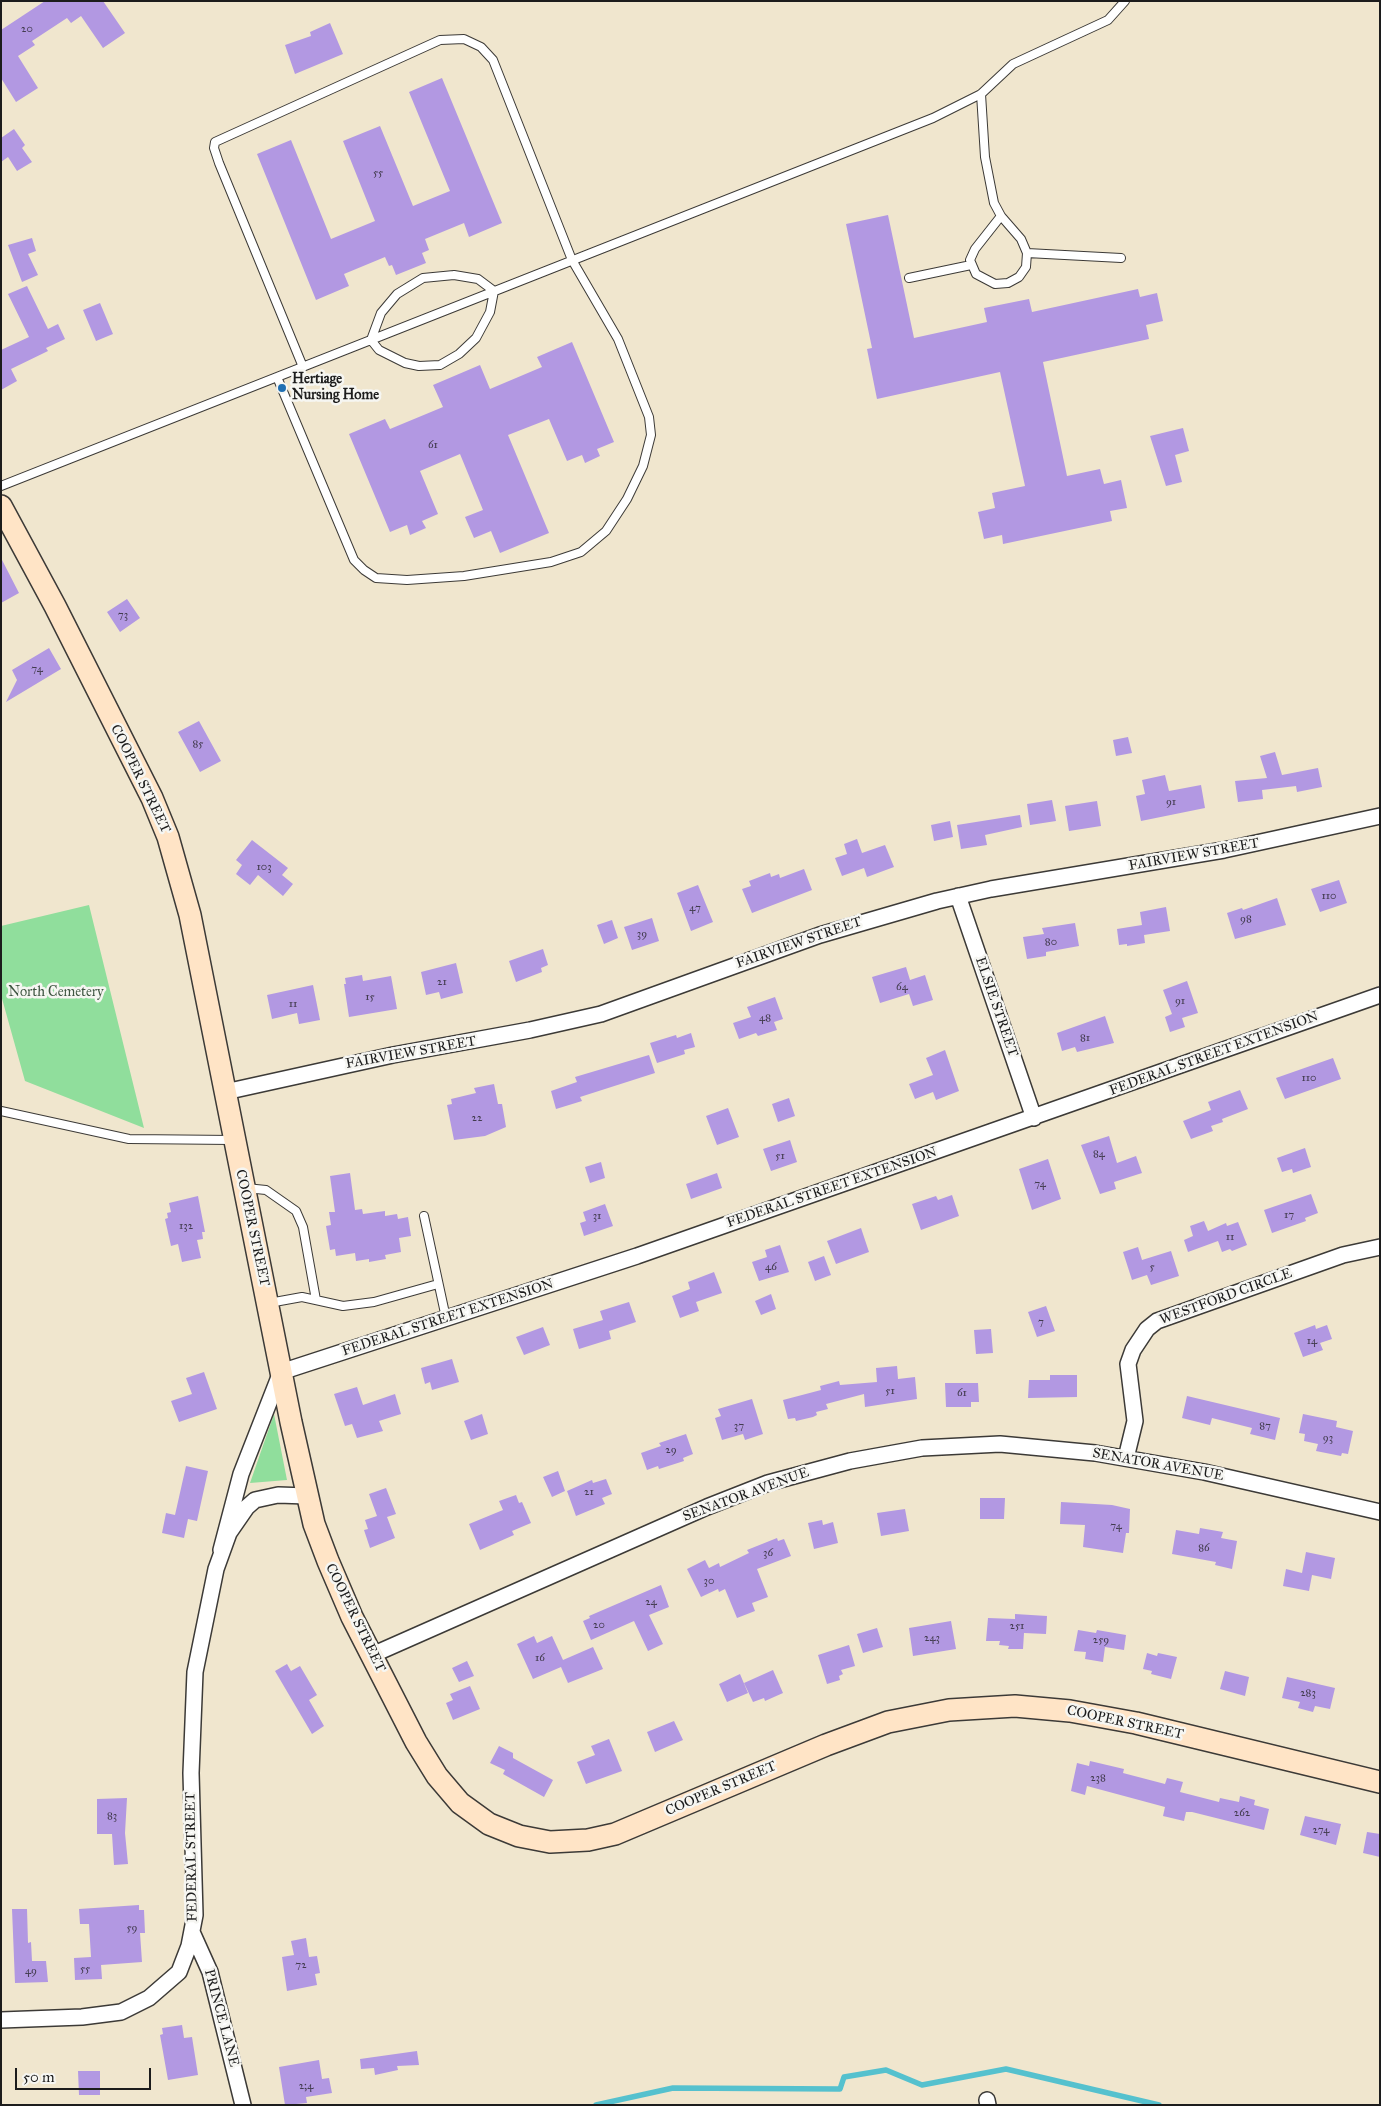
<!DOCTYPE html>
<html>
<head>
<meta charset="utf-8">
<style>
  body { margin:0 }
  #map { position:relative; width:1381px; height:2106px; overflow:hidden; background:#f0e6ce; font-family:"IM FELL Great Primer",serif }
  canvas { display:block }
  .frame { position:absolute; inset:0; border:2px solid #1c1c1c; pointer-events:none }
  .scale { position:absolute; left:15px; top:2068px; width:136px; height:22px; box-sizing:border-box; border:2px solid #1c1c1c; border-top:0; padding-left:6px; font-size:15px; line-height:18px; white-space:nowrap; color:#1c1c1c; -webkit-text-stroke:4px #f6f6f2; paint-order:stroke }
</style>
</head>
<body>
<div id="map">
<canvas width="1381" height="2106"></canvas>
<div class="frame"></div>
<div class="scale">50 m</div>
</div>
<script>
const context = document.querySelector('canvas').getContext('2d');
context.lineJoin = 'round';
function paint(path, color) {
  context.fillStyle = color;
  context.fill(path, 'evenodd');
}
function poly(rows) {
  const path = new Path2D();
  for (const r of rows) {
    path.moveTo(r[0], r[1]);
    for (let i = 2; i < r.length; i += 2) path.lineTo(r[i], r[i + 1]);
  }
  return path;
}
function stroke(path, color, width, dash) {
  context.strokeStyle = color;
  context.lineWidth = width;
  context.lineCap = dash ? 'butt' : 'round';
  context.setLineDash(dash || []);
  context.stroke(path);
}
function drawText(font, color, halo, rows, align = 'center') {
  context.font = font + ' "IM FELL Great Primer",serif';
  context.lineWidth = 5;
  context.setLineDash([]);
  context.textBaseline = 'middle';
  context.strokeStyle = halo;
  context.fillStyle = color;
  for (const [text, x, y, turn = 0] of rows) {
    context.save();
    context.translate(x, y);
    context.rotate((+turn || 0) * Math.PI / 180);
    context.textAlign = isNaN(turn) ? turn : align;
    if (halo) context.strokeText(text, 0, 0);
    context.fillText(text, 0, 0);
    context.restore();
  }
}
const green = poly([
  [89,905,144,1128,25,1081,1,995,1,926],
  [274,1414,287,1480,250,1483]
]);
const stream = poly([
  [596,2105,673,2088,840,2089,844,2077,886,2070,922,2085,1006,2069,1159,2105]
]);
const building = poly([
  [45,1,103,1,125,33,103,48,81,16,71,23,67,18,32,41,35,45,18,56,38,88,16,102,1,78,1,30],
  [330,23,343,54,295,74,285,45,311,36,310,32],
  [442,78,502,223,469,237,464,223,425,239,429,250,422,253,426,263,396,275,392,265,389,266,385,257,344,274,349,286,316,300,257,154,291,140,331,239,375,221,343,141,380,126,413,206,450,191,409,92],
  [14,129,25,145,22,148,32,162,17,171,8,157,1,162,1,138],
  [888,215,914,338,987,322,984,308,1029,299,1032,312,1138,289,1140,297,1157,293,1163,321,1146,325,1149,339,1043,362,1067,476,1100,469,1104,484,1121,480,1127,508,1110,511,1112,521,1003,544,1002,535,984,539,978,512,995,508,992,493,1025,486,1000,372,877,399,867,349,872,348,846,224],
  [32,238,36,251,28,254,38,275,22,282,8,245],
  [27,286,48,329,58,324,65,339,46,348,48,351,11,369,17,381,1,390,1,350,29,337,8,294],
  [100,303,113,334,96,341,83,310],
  [572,342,614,442,597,449,600,456,585,463,582,455,567,461,549,419,508,435,549,533,500,553,491,531,474,538,465,517,483,510,460,454,420,471,438,514,422,521,426,528,410,535,407,525,390,532,349,434,385,419,390,429,443,407,433,385,480,365,490,389,542,367,537,357],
  [1183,428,1189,451,1175,455,1182,482,1166,486,1150,436],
  [1,558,19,593,1,603],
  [127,599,140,618,120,632,107,612],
  [49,648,61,669,6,702,17,680,12,670],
  [199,721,221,761,200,772,178,732],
  [1128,737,1132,753,1116,756,1113,740],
  [1275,752,1282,775,1318,768,1322,787,1297,792,1296,786,1262,790,1263,799,1238,802,1235,781,1267,778,1260,756],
  [1165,775,1169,791,1201,785,1205,808,1141,821,1136,796,1145,794,1142,780],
  [1052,800,1056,821,1030,825,1027,804],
  [1097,801,1101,826,1069,831,1065,806],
  [1020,815,1022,827,985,835,987,845,961,849,957,825],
  [950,821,953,837,934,841,931,825],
  [857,839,862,853,885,845,894,867,867,877,864,868,842,876,835,858,847,854,844,844],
  [252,840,288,868,282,875,293,884,283,896,258,875,250,885,236,874,242,865,236,860],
  [804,869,812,890,752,913,742,889,751,886,749,881,770,873,771,877,779,874,780,878],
  [1339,880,1347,903,1320,912,1311,889],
  [698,885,713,922,691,931,677,893],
  [1277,898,1286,925,1235,939,1227,913,1242,908,1243,910],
  [1166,907,1170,931,1144,935,1145,943,1127,946,1127,944,1119,945,1117,929,1142,925,1140,912],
  [652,918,659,941,632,950,624,927],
  [612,920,618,938,604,944,597,925],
  [1075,923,1079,946,1046,952,1046,956,1027,959,1023,937,1044,934,1042,928],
  [543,949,548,965,541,968,542,972,516,982,509,961],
  [456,963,463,993,441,999,439,992,426,995,421,972],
  [906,967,910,980,925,975,933,1000,913,1006,909,994,880,1003,872,977],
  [362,975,363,981,391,976,397,1009,349,1017,344,984,346,984,345,978],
  [1187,981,1198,1013,1182,1018,1185,1027,1170,1032,1165,1017,1172,1014,1163,990],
  [313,985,320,1020,299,1024,297,1013,272,1019,267,995],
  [775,997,783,1019,774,1022,777,1030,758,1036,756,1033,739,1039,733,1023,751,1017,747,1007],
  [1105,1016,1114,1043,1077,1052,1075,1047,1062,1051,1057,1033],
  [691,1033,695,1047,684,1050,685,1054,657,1063,650,1043,676,1035,677,1038],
  [945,1050,959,1091,936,1100,933,1092,915,1099,909,1084,933,1075,926,1058],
  [649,1055,655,1073,580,1097,582,1101,556,1109,551,1091,577,1082,575,1077],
  [1333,1058,1341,1079,1285,1099,1276,1078],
  [494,1084,498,1104,502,1104,506,1127,485,1136,454,1140,447,1105,452,1104,451,1099,476,1093,474,1088],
  [1240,1090,1248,1109,1222,1119,1223,1122,1211,1126,1213,1131,1191,1139,1183,1121,1211,1110,1208,1102],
  [789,1098,795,1116,778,1122,772,1104],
  [728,1108,739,1137,717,1145,706,1116],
  [1109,1136,1117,1163,1136,1156,1142,1173,1114,1182,1116,1189,1100,1194,1081,1145],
  [790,1140,797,1162,771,1171,763,1149],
  [1305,1148,1311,1167,1293,1173,1292,1169,1282,1172,1277,1158],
  [1048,1159,1061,1199,1032,1210,1019,1169],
  [601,1162,605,1178,590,1183,585,1167],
  [350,1173,355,1210,362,1209,363,1214,385,1211,385,1216,397,1214,398,1219,408,1217,411,1236,399,1238,401,1252,385,1255,386,1259,369,1262,369,1259,356,1261,355,1253,336,1256,335,1249,330,1250,326,1226,331,1225,329,1212,335,1212,330,1176],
  [717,1173,722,1188,691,1199,686,1184],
  [1311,1194,1318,1213,1305,1218,1306,1221,1272,1233,1264,1210],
  [952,1195,959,1216,921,1230,912,1204,936,1196,938,1200],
  [198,1196,205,1232,202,1232,203,1239,197,1240,201,1258,182,1262,178,1244,171,1246,165,1219,168,1218,167,1213,171,1212,169,1203],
  [605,1204,613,1226,584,1236,580,1223,586,1221,583,1212],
  [1204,1221,1208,1231,1226,1223,1227,1226,1238,1222,1247,1245,1232,1251,1230,1249,1222,1252,1218,1241,1188,1252,1184,1240,1193,1236,1190,1226],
  [861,1228,869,1252,836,1264,827,1241],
  [780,1245,789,1272,759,1281,752,1262,767,1257,765,1250],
  [1138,1247,1142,1260,1171,1251,1179,1276,1151,1285,1147,1275,1132,1280,1123,1252],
  [824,1256,831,1275,815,1281,808,1262],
  [714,1272,722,1293,696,1302,699,1311,680,1318,672,1296,690,1289,688,1282],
  [771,1294,776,1309,761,1315,755,1301],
  [629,1302,636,1322,609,1331,611,1339,579,1349,573,1329,603,1320,600,1311],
  [1046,1306,1055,1331,1037,1337,1028,1312],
  [1315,1325,1316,1329,1327,1325,1332,1339,1320,1343,1323,1350,1303,1357,1294,1333],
  [543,1327,550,1345,524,1355,516,1337],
  [991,1329,993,1353,976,1354,974,1330],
  [452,1359,459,1382,432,1390,430,1382,425,1384,421,1368],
  [897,1366,898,1379,915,1377,917,1399,865,1407,864,1394,826,1404,828,1409,816,1412,817,1415,813,1417,796,1421,795,1418,788,1419,783,1400,821,1390,820,1386,839,1381,840,1385,877,1382,876,1368],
  [204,1372,217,1409,179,1422,171,1401,192,1394,186,1378],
  [1050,1375,1077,1375,1077,1397,1028,1398,1029,1380,1050,1380],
  [945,1383,978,1383,979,1402,971,1402,971,1407,946,1407],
  [357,1387,363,1405,395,1394,401,1414,379,1421,383,1431,357,1438,352,1424,345,1426,334,1394],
  [1187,1396,1280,1418,1275,1440,1250,1434,1252,1428,1212,1418,1210,1425,1182,1418],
  [752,1399,763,1434,745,1440,743,1434,722,1440,715,1418,721,1416,718,1409],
  [482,1414,488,1434,471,1440,464,1421],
  [1303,1414,1337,1421,1336,1427,1353,1431,1348,1454,1342,1453,1341,1456,1316,1451,1318,1444,1304,1441,1305,1434,1299,1433],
  [686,1434,693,1454,683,1458,684,1461,659,1469,658,1466,647,1470,641,1453,661,1446,659,1443],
  [186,1466,208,1471,197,1521,188,1519,184,1538,162,1533,166,1513,175,1515],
  [558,1471,565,1491,552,1497,543,1477],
  [606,1479,612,1494,602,1498,605,1504,576,1516,567,1491,592,1480,593,1483],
  [386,1488,396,1514,387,1517,395,1538,370,1548,364,1530,368,1529,365,1520,377,1516,369,1494],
  [516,1495,519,1503,522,1502,531,1523,512,1531,514,1535,480,1550,469,1524,503,1510,499,1501],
  [980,1498,1005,1498,1004,1519,980,1519],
  [1061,1502,1112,1505,1130,1509,1129,1533,1126,1533,1123,1553,1083,1547,1085,1525,1060,1524],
  [905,1509,909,1531,881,1536,877,1513],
  [822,1520,823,1525,833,1522,838,1543,814,1549,808,1523],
  [1200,1528,1223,1532,1221,1538,1237,1541,1232,1569,1215,1565,1216,1562,1172,1554,1176,1530,1199,1534],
  [777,1538,778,1541,784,1539,791,1556,757,1569,768,1597,752,1603,755,1611,737,1618,725,1589,719,1592,718,1589,701,1597,687,1569,705,1560,709,1568,719,1563,720,1567,749,1553,747,1550],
  [1306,1552,1335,1558,1331,1579,1312,1575,1309,1591,1283,1586,1286,1569,1302,1573],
  [661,1585,669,1607,649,1615,663,1644,648,1651,634,1621,591,1640,583,1621,590,1618,589,1616],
  [1015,1614,1047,1616,1046,1634,1024,1633,1023,1649,1008,1649,1009,1646,999,1645,1000,1641,986,1641,988,1618,1015,1619],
  [951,1621,956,1649,913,1656,909,1628],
  [877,1628,883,1647,863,1653,857,1634],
  [1078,1630,1096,1633,1097,1630,1126,1635,1124,1650,1105,1647,1103,1662,1085,1659,1086,1652,1074,1651],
  [534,1636,537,1643,552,1636,563,1660,593,1647,603,1669,568,1683,561,1667,533,1679,517,1644],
  [849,1645,855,1666,841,1670,843,1674,839,1676,840,1680,827,1684,818,1655],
  [1147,1653,1157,1656,1158,1653,1177,1657,1171,1679,1151,1674,1152,1671,1143,1669],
  [467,1661,474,1676,459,1682,452,1668],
  [287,1664,291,1671,300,1666,317,1695,309,1700,324,1726,312,1734,275,1671],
  [773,1670,783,1693,765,1701,764,1698,753,1702,744,1683],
  [1225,1671,1249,1677,1245,1696,1220,1689],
  [740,1674,748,1693,727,1702,719,1684],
  [1287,1677,1335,1688,1330,1709,1315,1706,1313,1712,1298,1708,1300,1702,1282,1698],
  [470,1686,480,1709,453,1720,446,1703,453,1700,450,1694],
  [674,1721,683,1740,655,1752,647,1732],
  [609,1739,622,1771,586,1784,577,1762,595,1755,591,1746],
  [499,1746,513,1753,513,1758,553,1780,544,1797,503,1774,505,1770,490,1763],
  [1090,1761,1124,1769,1123,1773,1165,1784,1167,1778,1183,1782,1180,1792,1219,1802,1220,1798,1239,1802,1240,1796,1255,1800,1254,1805,1269,1809,1264,1830,1192,1812,1186,1812,1184,1821,1163,1816,1165,1807,1087,1786,1085,1795,1071,1791,1077,1763,1089,1766],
  [127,1798,125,1833,128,1864,114,1865,112,1834,97,1834,97,1799],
  [1305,1816,1341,1824,1336,1845,1300,1835],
  [1367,1832,1380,1834,1380,1857,1363,1853],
  [139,1905,139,1910,144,1910,145,1933,140,1933,142,1962,101,1965,102,1979,75,1980,74,1958,91,1957,89,1924,80,1924,79,1909],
  [12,1909,27,1909,28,1943,31,1942,32,1961,46,1961,48,1982,15,1983],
  [306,1938,309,1957,317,1956,320,1973,315,1974,317,1985,287,1991,282,1957,294,1955,291,1941],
  [182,2025,184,2038,192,2037,198,2075,168,2080,160,2035,163,2034,162,2028],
  [417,2051,419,2065,397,2066,398,2070,375,2075,374,2068,361,2069,360,2059],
  [319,2060,322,2079,329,2078,332,2093,306,2097,307,2103,285,2105,279,2067],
  [78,2071,100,2071,100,2095,79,2095]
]);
const lane = poly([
  [981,94,985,157,994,203,1001,216,1021,239,1027,253,1026,267,1019,277,1008,283,995,284,976,274,970,260,975,249,1001,216],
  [1027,253,1121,258],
  [454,275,478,279,494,291,490,312,476,338,459,354,440,365,419,366,405,363,379,350,371,340,381,313,397,294,423,278,454,275],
  [909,278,971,265],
  [277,377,354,560,364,570,376,578,407,580,464,576,551,562,581,552,606,531,627,499,643,466,651,435,649,417,618,339,572,260,493,60,481,47,464,39,440,40,215,142,214,148,219,163,303,367],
  [1,486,933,118,981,94,1013,64,1108,20,1125,1],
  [1,1111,129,1139,233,1140],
  [246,1188,266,1190,296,1211,303,1227,316,1300],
  [424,1216,446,1318],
  [269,1303,302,1297,343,1306,374,1302,438,1284]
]);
const street = poly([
  [958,896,1034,1118],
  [225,1092,393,1055,530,1030,601,1014,820,935,937,901,991,889,1224,850,1380,816],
  [1126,1458,1135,1421,1128,1364,1133,1350,1147,1329,1157,1321,1343,1255,1380,1247],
  [221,1550,241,1474,281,1372,637,1256,1380,995],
  [372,1655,707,1507,768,1483,850,1461,922,1448,1000,1444,1095,1453,1204,1472,1380,1512],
  [192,1932,210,1972,243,2105],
  [1,2020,82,2017,121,2012,149,1998,179,1972,189,1946,195,1915,191,1773,195,1672,216,1569,229,1533,247,1507,255,1500,278,1495,307,1496],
  [987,2100,988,2105]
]);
const secondary = poly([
  [1,506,55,606,152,798,168,837,190,915,291,1422,314,1524,328,1561,352,1617,416,1742,437,1776,460,1803,489,1824,519,1836,550,1842,588,1840,615,1834,826,1745,888,1722,949,1710,1015,1706,1070,1711,1136,1723,1380,1782]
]);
const markers = [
  [282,388,5,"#1f6fb2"]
];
const numberNames = [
  ["20",27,29],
  ["55",378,173],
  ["61",433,445],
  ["73",123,615],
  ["74",37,669],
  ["85",198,744],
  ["91",1171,802],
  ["103",264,867],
  ["110",1329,896],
  ["47",695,908],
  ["98",1246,919],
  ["39",642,934],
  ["80",1051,942],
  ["21",442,982],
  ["64",902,987],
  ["15",370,997],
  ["91",1180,1001],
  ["11",293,1004],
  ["48",765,1018],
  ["81",1085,1038],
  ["110",1309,1078],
  ["22",477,1118],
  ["84",1099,1154],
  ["51",780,1156],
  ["74",1040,1184],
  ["17",1289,1215],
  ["31",597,1216],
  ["132",186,1226],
  ["11",1230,1237],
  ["46",771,1267],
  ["5",1152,1267],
  ["7",1041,1322],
  ["14",1312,1341],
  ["51",890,1391],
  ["61",962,1393],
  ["37",739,1426],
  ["87",1265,1426],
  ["93",1328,1438],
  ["29",671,1450],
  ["21",589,1492],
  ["74",1116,1526],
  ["86",1204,1548],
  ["36",768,1553],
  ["30",709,1581],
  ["24",651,1602],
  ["20",599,1625],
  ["251",1017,1626],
  ["243",932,1638],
  ["259",1101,1640],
  ["16",540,1658],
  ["283",1308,1693],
  ["238",1098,1778],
  ["262",1242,1813],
  ["83",112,1816],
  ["274",1321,1830],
  ["59",132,1928],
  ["72",301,1965],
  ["55",85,1969],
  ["49",31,1971],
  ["2;4",306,2086]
];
const poiNames = [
  ["Hertiage",292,380],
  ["Nursing Home",292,396]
];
const streetNames = [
  ["COOPER STREET",140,779,64],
  ["FAIRVIEW STREET",1194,855,-10],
  ["FAIRVIEW STREET",799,943,-19],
  ["ELSIE STREET",996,1007,71],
  ["FAIRVIEW STREET",411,1053,-10],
  ["FEDERAL STREET EXTENSION",1214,1054,-20],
  ["FEDERAL STREET EXTENSION",832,1188,-19],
  ["COOPER STREET",252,1228,78],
  ["WESTFORD CIRCLE",1226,1297,-20],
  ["FEDERAL STREET EXTENSION",448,1318,-18],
  ["SENATOR AVENUE",1158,1465,10],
  ["SENATOR AVENUE",746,1495,-20],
  ["COOPER STREET",355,1618,64],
  ["COOPER STREET",1125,1723,12],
  ["COOPER STREET",721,1789,-23],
  ["FEDERAL STREET",192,1857,-91],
  ["PRINCE LANE",221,2018,75]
];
const parkNames = [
  ["North Cemetery",56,993]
];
paint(green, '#90de9c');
stroke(stream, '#55c1ce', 5.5);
paint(building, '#b298e2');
stroke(lane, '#3c3a37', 10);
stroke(street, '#3c3a37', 18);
stroke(secondary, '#3c3a37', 24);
stroke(lane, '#fff', 8);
stroke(street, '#fff', 15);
stroke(secondary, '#ffe4c6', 21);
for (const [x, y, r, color] of markers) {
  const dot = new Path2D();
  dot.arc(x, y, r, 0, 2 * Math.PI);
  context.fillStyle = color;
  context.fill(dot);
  stroke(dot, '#f6f6f2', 2);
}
drawText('11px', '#423b4e', null, numberNames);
drawText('bold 14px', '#1c1c1c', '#f6f6f2', poiNames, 'left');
drawText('14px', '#1c1c1c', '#f6f6f2', streetNames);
drawText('14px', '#3f5642', '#f6f6f2', parkNames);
</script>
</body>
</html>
